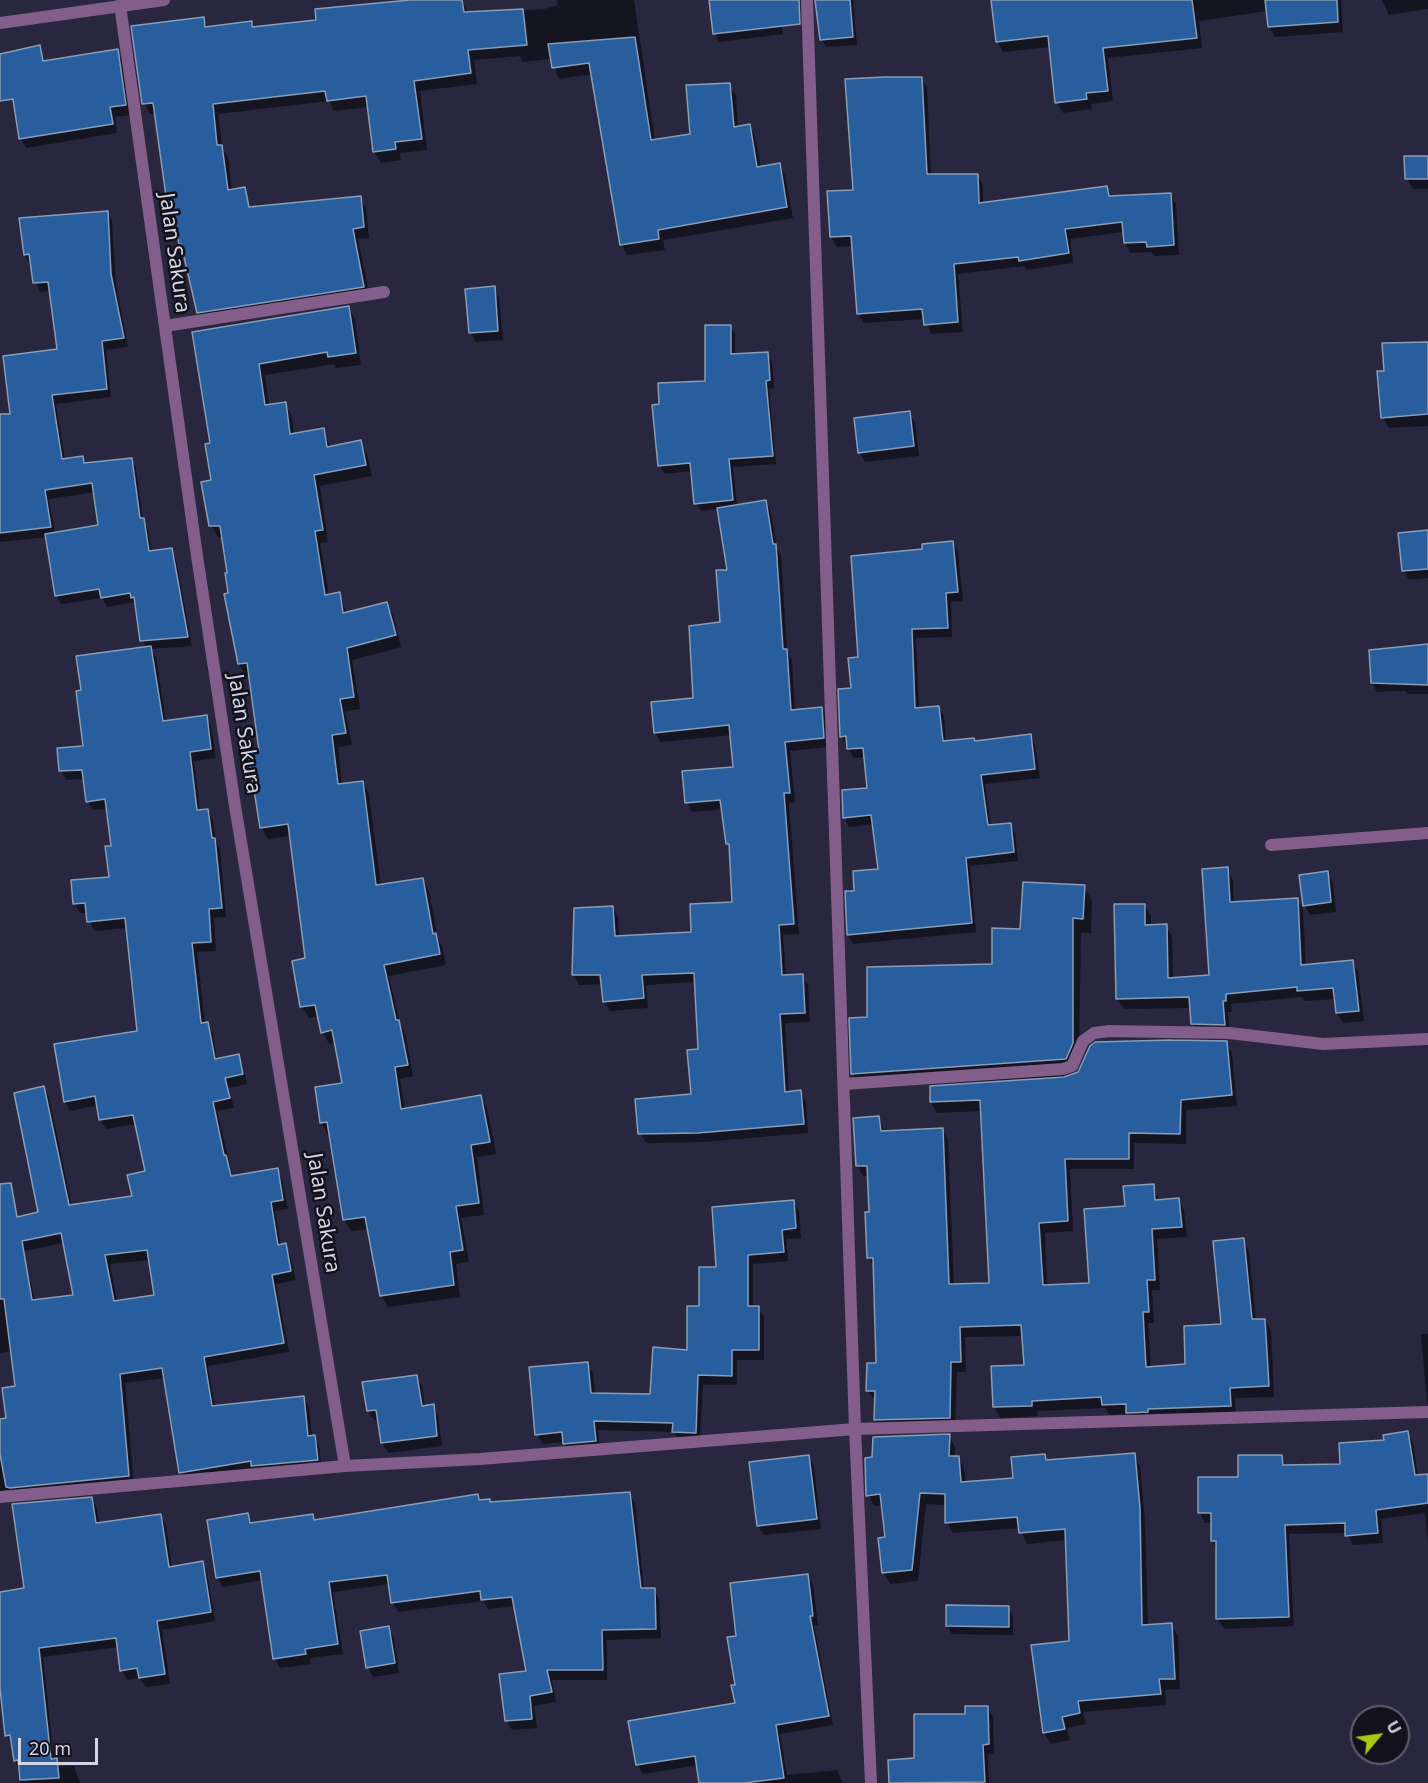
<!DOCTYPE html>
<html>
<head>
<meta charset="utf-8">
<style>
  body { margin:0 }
  #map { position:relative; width:1428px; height:1783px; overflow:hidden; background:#29263f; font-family:"Noto Sans",sans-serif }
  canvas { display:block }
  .north { position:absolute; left:1350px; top:1705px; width:60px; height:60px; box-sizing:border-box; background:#12111c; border:2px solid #605f6c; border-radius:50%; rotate:61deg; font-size:16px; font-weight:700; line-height:24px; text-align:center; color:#d5d4e5 }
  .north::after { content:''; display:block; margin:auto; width:21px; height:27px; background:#aac717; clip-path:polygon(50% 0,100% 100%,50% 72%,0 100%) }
  .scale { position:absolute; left:18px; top:1738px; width:80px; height:27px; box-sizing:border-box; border:3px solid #d5d4e5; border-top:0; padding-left:8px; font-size:18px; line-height:21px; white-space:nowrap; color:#d5d4e5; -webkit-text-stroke:4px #12111c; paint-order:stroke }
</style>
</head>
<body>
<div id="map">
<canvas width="1428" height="1783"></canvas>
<div class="north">U</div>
<div class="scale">20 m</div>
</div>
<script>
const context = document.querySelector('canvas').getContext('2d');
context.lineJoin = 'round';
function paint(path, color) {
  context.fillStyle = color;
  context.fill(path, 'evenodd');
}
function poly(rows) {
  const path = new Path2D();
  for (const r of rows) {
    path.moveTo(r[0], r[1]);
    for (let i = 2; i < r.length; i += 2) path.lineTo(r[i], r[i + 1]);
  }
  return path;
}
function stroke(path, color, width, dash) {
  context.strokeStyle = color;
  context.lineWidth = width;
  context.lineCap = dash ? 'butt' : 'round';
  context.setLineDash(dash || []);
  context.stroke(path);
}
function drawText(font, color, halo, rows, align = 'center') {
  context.font = font + ' "Noto Sans",sans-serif';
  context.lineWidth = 5;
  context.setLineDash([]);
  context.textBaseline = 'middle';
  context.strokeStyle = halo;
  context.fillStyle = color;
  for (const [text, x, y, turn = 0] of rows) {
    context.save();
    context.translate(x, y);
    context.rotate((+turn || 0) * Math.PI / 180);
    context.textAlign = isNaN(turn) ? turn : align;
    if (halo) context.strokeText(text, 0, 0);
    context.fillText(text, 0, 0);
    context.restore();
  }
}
const shadow = poly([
  [439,0,462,0,468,14,544,9,558,5,557,0,634,0,655,141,692,135,729,85,736,96,738,127,749,126,755,136,761,168,779,165,785,175,793,218,663,240,665,250,627,255,621,244,592,74,559,79,552,59,523,62,520,56,474,60,477,84,420,91,427,150,400,153,401,160,381,163,374,152,369,107,334,111,329,101,218,114,222,147,228,157,232,191,244,189,252,209,360,198,366,208,369,238,358,239,370,297,205,323,198,312,173,205,167,195,156,114,150,114,144,103,203,19,208,28,251,23,254,28,318,21],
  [710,0,778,0,783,34,719,42,715,34],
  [818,0,853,0,857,45,826,47,822,40],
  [993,0,1341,0,1343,32,1275,37,1269,26,1268,11,1199,21,1202,48,1108,58,1113,101,1091,104,1092,109,1063,113,1057,102,1050,47,1003,52,997,41],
  [1382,0,1428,0,1428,9,1389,15],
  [39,47,46,62,117,51,123,61,130,115,115,117,117,133,26,148,21,139],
  [921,78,927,88,931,176,977,175,983,185,983,204,1106,188,1112,198,1170,194,1176,204,1179,255,1154,256,1151,252,1131,253,1125,243,1124,232,1070,239,1073,263,1026,270,1024,266,958,274,963,332,931,334,925,319,864,323,858,313,854,246,837,247,831,237],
  [1428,157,1428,189,1413,189,1407,179],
  [107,212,112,221,116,285,128,347,106,350,111,397,56,404,65,460,82,457,87,465,131,459,136,468,143,520,148,529,152,552,171,549,176,559,192,646,151,649,156,657,166,722,206,717,211,726,216,758,194,761,200,811,208,810,213,820,216,841,220,849,226,917,214,918,216,951,197,952,205,1024,213,1033,217,1060,238,1055,243,1065,247,1084,229,1088,234,1108,217,1111,233,1177,277,1170,282,1179,288,1209,275,1211,281,1246,285,1245,290,1254,296,1280,276,1284,289,1352,208,1366,215,1408,303,1398,309,1407,312,1437,319,1446,322,1469,186,1481,181,1472,165,1378,125,1383,134,1485,0,1498,0,1420,8,1419,17,1387,12,1351,0,1353,0,1251,15,1243,40,1213,43,1088,49,1097,72,1207,134,1197,146,1172,137,1124,106,1129,100,1119,98,1105,70,1111,65,1102,139,1032,127,928,94,931,87,913,80,913,75,904,73,882,110,879,112,847,108,809,93,810,87,801,84,779,66,780,61,770,84,747,83,691,147,648,142,640,135,602,107,607,102,598,61,604,56,595,47,537,0,542,0,485,59,350,51,291,40,292,25,254],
  [95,492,99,527,55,534,49,499],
  [64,1243,74,1296,35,1301,24,1251],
  [150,1260,156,1297,117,1302,110,1264],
  [494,288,499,298,503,340,476,342,470,332],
  [348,307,355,319,361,365,336,368,334,364,265,375,269,406,285,404,292,416,294,435,323,430,331,448,360,442,367,454,372,476,320,486,328,542,320,543,329,595,339,594,347,614,386,604,393,615,401,647,352,660,360,709,345,711,352,745,338,747,342,785,363,782,369,794,381,886,423,880,429,891,438,939,442,946,446,965,389,976,400,1024,405,1033,413,1076,400,1079,405,1110,480,1096,487,1108,496,1154,477,1157,484,1215,461,1218,469,1262,456,1264,460,1297,388,1307,381,1295,369,1229,351,1231,344,1220,331,1134,328,1135,321,1123,316,1088,344,1084,336,1043,329,1044,323,1032,319,1016,309,1018,302,1007,307,959,291,836,268,839,261,827,261,752,250,675,246,676,239,664,223,537,218,537,211,525,212,444,193,333],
  [730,326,735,334,735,355,767,353,772,362,774,388,769,389,776,464,733,467,737,506,766,502,771,512,777,549,781,555,787,651,792,660,795,711,822,708,827,718,828,747,790,751,795,802,789,803,799,934,783,935,786,977,802,976,808,985,810,1022,785,1023,789,1093,801,1092,806,1102,808,1133,704,1142,646,1143,640,1133,693,1095,699,1050,695,982,646,985,648,1008,610,1011,604,1001,602,984,579,985,574,975,575,909,613,908,618,917,619,937,693,933,733,903,731,850,728,844,723,809,692,812,687,803,735,768,732,735,661,742,655,733,695,699,722,623,728,571,719,509,701,511,696,503,692,471,665,474,660,466,661,405,706,382],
  [1428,344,1428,426,1389,428,1383,418,1385,372],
  [909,413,915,423,919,456,865,462,860,452],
  [1428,532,1428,578,1409,580,1404,571,1400,535],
  [953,543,958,552,963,601,951,602,952,637,916,638,919,709,938,707,944,716,946,742,975,743,1030,736,1035,745,1040,778,985,784,991,827,1010,824,1015,833,1018,861,970,866,976,932,853,944,848,935,847,893,856,892,879,871,874,824,849,827,844,817,869,789,866,757,854,758,841,736,859,658,924,550],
  [1428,645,1428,694,1407,694,1405,691,1377,692,1372,683,1400,650,1400,646],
  [1227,869,1233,880,1234,904,1297,899,1303,910,1306,966,1352,961,1358,972,1364,1021,1343,1023,1337,1013,1336,999,1305,1001,1302,997,1231,1004,1232,1012,1228,1012,1230,1035,1199,1035,1193,1024,1191,1008,1124,1009,1117,998,1144,905,1151,916,1151,926,1166,926,1172,936,1173,979,1210,976],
  [1327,873,1333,883,1336,912,1310,915,1304,905],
  [1084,886,1092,901,1091,933,1081,933,1079,1059,1074,1075,1226,1043,1232,1053,1237,1106,1186,1110,1186,1144,1134,1143,1134,1169,1070,1169,1073,1231,1045,1233,1047,1287,1091,1284,1127,1207,1153,1185,1159,1201,1178,1199,1184,1210,1187,1237,1157,1239,1160,1290,1152,1290,1154,1323,1148,1323,1151,1368,1187,1365,1223,1326,1243,1240,1249,1251,1256,1321,1265,1320,1271,1331,1274,1397,1235,1398,1236,1416,1134,1423,1129,1414,1110,1415,1105,1408,1037,1411,1038,1416,1000,1418,994,1407,1025,1367,1023,1336,965,1337,966,1372,957,1372,955,1428,881,1430,875,1420,876,1401,867,1391,877,1365,875,1268,868,1257,871,1214,869,1176,863,1176,857,1166,879,1118,885,1132,942,1129,948,1140,954,1285,991,1284,982,1111,937,1113,931,1102,931,1088,1033,1081,1033,1078,861,1088,853,1073,869,1019,993,966,1022,930],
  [793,1202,799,1211,801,1238,786,1239,788,1261,753,1264,753,1307,758,1307,764,1317,764,1360,737,1360,737,1385,703,1385,700,1442,680,1442,674,1432,598,1430,600,1451,570,1453,564,1442,542,1444,537,1434,587,1364,593,1373,595,1394,651,1395,689,1351,700,1307,718,1269],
  [1421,1334,1428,1334,1428,1403,1427,1401],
  [416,1376,422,1386,425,1407,433,1406,438,1416,442,1446,388,1453,382,1443,379,1420,374,1420,368,1411],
  [1408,1433,1413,1443,1418,1476,1428,1476,1428,1541,1425,1513,1381,1519,1383,1543,1353,1545,1347,1533,1289,1534,1294,1626,1224,1629,1218,1619,1217,1549,1212,1541,1212,1523,1205,1523,1200,1513,1240,1479,1281,1456,1287,1467,1342,1465,1385,1441],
  [949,1436,955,1447,955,1458,958,1457,964,1468,966,1483,1015,1479,1044,1455,1048,1462,1134,1455,1140,1466,1145,1520,1148,1626,1171,1625,1178,1636,1180,1689,1165,1690,1166,1705,1083,1712,1086,1724,1067,1728,1070,1740,1051,1744,1044,1733,1033,1646,1070,1643,1067,1540,1027,1544,1020,1528,953,1533,947,1522,947,1505,926,1504,918,1581,890,1584,884,1573,887,1538,883,1505,874,1506,868,1495],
  [808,1456,814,1466,821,1529,764,1535,758,1526],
  [629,1493,635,1503,644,1589,654,1589,659,1599,661,1638,607,1640,607,1680,552,1680,556,1702,534,1706,537,1728,512,1730,507,1721,528,1672,516,1606,488,1609,483,1601,398,1612,393,1603,390,1584,333,1592,343,1654,310,1658,311,1664,280,1668,275,1658,263,1580,223,1587,217,1577,248,1515,253,1524,312,1515,316,1521,477,1495,480,1501,489,1500,491,1503],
  [92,1499,97,1508,99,1524,161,1516,166,1525,172,1568,202,1563,207,1572,215,1621,162,1630,170,1684,146,1687,140,1678,127,1680,122,1671,119,1647,43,1657,54,1760,60,1767,74,1766,80,1783,20,1783,13,1745,7,1735,0,1683,0,1593,25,1589],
  [808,1575,813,1585,818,1625,814,1625,833,1725,780,1734,787,1775,837,1770,843,1783,700,1783,698,1765,643,1774,637,1765,630,1722,737,1704,738,1637],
  [1009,1608,1013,1616,1013,1635,952,1634,947,1626],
  [388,1628,394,1638,399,1673,373,1677,368,1667],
  [987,1707,993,1717,994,1754,988,1754,989,1783,891,1783,890,1761,916,1760,967,1716]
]);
const building = poly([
  [410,0,462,0,464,12,523,9,527,45,468,50,471,73,414,81,422,139,395,142,396,149,373,152,366,96,327,101,325,91,213,104,217,145,222,145,228,190,245,187,249,207,361,196,364,227,353,229,364,287,197,313,181,244,179,244,169,195,166,196,153,103,142,104,131,26,204,17,205,27,252,21,252,27,316,20,315,9,410,0],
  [709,0,799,0,800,24,713,34,709,0],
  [815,0,850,0,853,37,820,40,815,0],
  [991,0,1192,0,1197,38,1103,48,1108,91,1086,93,1087,99,1055,103,1048,36,996,42,991,0],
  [1265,0,1337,0,1338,22,1268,27,1265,0],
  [635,37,651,140,690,134,686,85,730,83,734,127,750,124,757,167,780,163,787,207,658,230,659,239,620,245,589,63,552,68,548,44,635,37],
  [40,45,43,61,118,49,126,105,110,107,113,124,19,139,13,99,0,101,0,54,40,45],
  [884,77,922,77,927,174,978,174,979,203,1107,186,1109,196,1171,193,1174,245,1147,247,1146,242,1124,243,1122,222,1065,229,1069,253,1019,261,1018,257,954,264,958,322,924,325,922,309,857,314,851,236,830,237,827,191,853,190,845,79,884,77],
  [1404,156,1428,156,1428,179,1405,179,1404,156],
  [108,211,111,274,124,338,102,341,107,389,52,395,62,459,83,456,84,463,132,458,140,518,144,518,149,551,172,548,188,637,140,641,134,597,131,598,130,593,101,598,99,589,55,596,45,534,98,525,92,483,45,490,51,527,0,533,0,414,10,414,3,356,57,349,48,282,33,283,29,254,24,255,19,218,108,211],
  [495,286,498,331,469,333,465,289,495,286],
  [349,306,356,353,328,357,327,352,259,364,265,405,286,402,290,434,324,428,327,447,361,440,366,465,314,475,323,530,315,531,325,595,340,592,343,613,387,602,396,635,347,648,354,697,340,699,346,733,332,735,338,784,363,781,376,885,423,878,433,934,436,933,440,954,384,965,396,1020,399,1020,408,1065,395,1067,401,1109,481,1095,490,1142,471,1145,479,1203,456,1206,463,1250,450,1252,454,1285,380,1296,365,1217,343,1220,327,1122,320,1123,315,1087,342,1083,332,1030,321,1033,315,1005,300,1007,292,961,305,958,288,824,260,828,248,752,259,751,247,663,238,664,224,594,228,593,225,573,227,573,220,526,209,526,201,482,211,480,205,444,210,443,192,332,349,306],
  [705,325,731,325,731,354,768,352,770,380,766,381,773,456,729,459,733,500,694,504,690,463,658,466,652,405,659,404,658,383,705,381,705,325],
  [1428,342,1428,414,1381,418,1377,371,1384,371,1382,343,1428,342],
  [910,411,914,446,858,453,854,418,910,411],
  [766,500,773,544,776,544,783,649,787,649,791,710,822,707,824,738,785,742,790,793,784,793,794,924,779,925,782,975,803,974,805,1013,780,1014,785,1092,801,1090,804,1124,698,1133,638,1134,635,1099,691,1094,687,1050,698,1049,694,973,642,975,644,998,603,1002,600,975,572,975,574,908,613,906,615,936,691,932,690,904,732,902,729,844,726,844,720,800,685,803,682,771,733,767,729,725,654,733,651,702,693,698,689,626,720,622,716,570,727,570,717,508,766,500],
  [1428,530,1428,569,1402,571,1398,533,1428,530],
  [953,541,958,592,946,593,948,628,912,629,915,708,939,706,943,741,974,738,975,741,1031,734,1035,769,981,775,988,825,1011,823,1014,852,966,858,972,923,847,935,845,891,854,891,853,871,878,869,871,815,843,818,842,790,867,788,863,748,847,749,846,736,840,737,838,689,851,688,848,658,858,657,851,556,922,549,922,544,953,541],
  [1428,644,1428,685,1371,683,1369,650,1428,644],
  [151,646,163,721,207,715,211,749,190,752,197,810,208,809,212,838,215,838,222,908,209,909,211,942,192,943,201,1023,208,1022,215,1059,239,1054,243,1074,225,1078,230,1098,213,1102,224,1155,226,1155,231,1176,278,1168,283,1200,271,1202,278,1245,286,1243,291,1271,272,1275,284,1343,204,1357,212,1406,304,1396,308,1436,315,1435,318,1460,251,1466,251,1461,179,1473,162,1368,120,1374,129,1476,10,1488,6,1487,0,1454,0,1419,6,1418,2,1388,15,1386,4,1299,0,1299,0,1184,11,1183,17,1217,38,1212,14,1093,44,1086,69,1205,132,1196,127,1175,145,1171,133,1115,99,1120,95,1096,64,1102,54,1044,137,1031,125,918,87,922,85,903,73,904,71,880,109,877,105,846,111,846,105,799,86,802,82,770,59,771,57,748,83,746,76,691,81,690,76,656,151,646],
  [61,1233,73,1295,32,1300,22,1241,61,1233],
  [147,1250,154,1295,114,1301,105,1255,147,1250],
  [1228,867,1230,902,1298,898,1301,965,1353,960,1359,1011,1336,1013,1333,988,1297,991,1297,987,1226,994,1226,1001,1223,1001,1225,1025,1191,1024,1189,997,1116,999,1114,904,1145,904,1145,925,1167,924,1168,978,1209,975,1202,869,1228,867],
  [1328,871,1331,902,1303,906,1299,875,1328,871],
  [1023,882,1085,885,1083,919,1073,918,1073,1043,1066,1059,851,1074,849,1018,867,1017,867,967,992,964,992,928,1020,929,1023,882],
  [1171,1040,1227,1041,1232,1095,1181,1100,1180,1134,1129,1133,1129,1159,1065,1159,1068,1221,1039,1223,1043,1285,1089,1283,1084,1209,1125,1206,1123,1186,1154,1184,1155,1200,1179,1198,1182,1227,1152,1229,1155,1280,1147,1280,1149,1312,1143,1312,1146,1367,1185,1364,1184,1326,1221,1324,1213,1241,1244,1238,1252,1319,1265,1319,1269,1386,1230,1388,1231,1406,1148,1409,1148,1412,1126,1413,1126,1404,1102,1405,1101,1397,1032,1401,1032,1406,993,1407,991,1366,1024,1365,1021,1325,960,1327,961,1362,951,1362,950,1418,874,1420,875,1391,866,1391,867,1363,876,1363,873,1258,867,1258,865,1212,869,1212,867,1166,856,1166,853,1118,879,1116,881,1131,943,1128,949,1284,989,1283,980,1100,930,1102,930,1086,1064,1077,1078,1072,1090,1046,1095,1042,1171,1040],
  [794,1200,796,1228,782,1230,784,1252,748,1255,748,1306,759,1306,759,1350,732,1350,732,1376,698,1375,696,1433,672,1432,673,1423,594,1421,596,1441,563,1444,562,1432,535,1435,529,1367,588,1362,591,1393,650,1394,653,1347,687,1350,687,1306,699,1306,699,1267,716,1267,712,1207,794,1200],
  [417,1375,422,1406,434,1404,437,1436,381,1443,376,1410,367,1411,362,1382,417,1375],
  [1408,1431,1415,1475,1428,1474,1428,1503,1376,1510,1378,1533,1345,1536,1345,1523,1285,1525,1289,1617,1216,1619,1216,1541,1211,1541,1211,1513,1198,1513,1198,1477,1238,1477,1238,1455,1282,1455,1283,1465,1340,1464,1339,1443,1384,1440,1383,1435,1408,1431],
  [950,1434,949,1456,959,1456,961,1482,1013,1478,1011,1457,1045,1454,1046,1460,1135,1453,1140,1508,1142,1625,1172,1623,1175,1679,1159,1679,1161,1694,1078,1701,1080,1713,1062,1717,1065,1729,1043,1733,1031,1645,1069,1641,1065,1529,1019,1533,1017,1517,945,1523,945,1494,920,1493,912,1570,882,1573,878,1538,885,1537,880,1494,866,1496,865,1458,872,1457,873,1437,950,1434],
  [809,1455,817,1519,757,1526,749,1462,809,1455],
  [630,1492,641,1588,655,1588,656,1629,602,1630,603,1670,547,1670,552,1692,530,1696,532,1719,505,1721,499,1674,526,1671,512,1597,481,1600,480,1591,391,1603,387,1575,329,1582,338,1644,305,1649,306,1654,273,1659,260,1571,216,1578,207,1520,248,1513,250,1523,313,1514,314,1520,478,1494,479,1500,490,1499,490,1502,630,1492],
  [92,1497,96,1523,161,1514,169,1567,203,1561,211,1612,157,1621,165,1674,139,1678,137,1668,120,1671,116,1638,39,1648,51,1759,57,1758,59,1778,20,1780,18,1760,14,1761,10,1735,5,1736,0,1688,0,1592,24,1588,12,1504,92,1497],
  [808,1574,813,1616,810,1616,829,1716,776,1725,784,1778,744,1783,699,1783,695,1756,636,1765,628,1721,735,1703,731,1685,735,1685,727,1637,736,1636,730,1583,808,1574],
  [946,1605,1009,1606,1009,1627,946,1626,946,1605],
  [389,1626,395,1663,366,1668,360,1631,389,1626],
  [965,1706,988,1706,989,1744,983,1745,985,1782,889,1783,888,1760,914,1758,914,1714,965,1714,965,1706]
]);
const minor = poly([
  [807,0,855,1429,871,1783],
  [120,5,197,556,235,806,345,1466],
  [165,326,384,292],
  [1271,845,1428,833],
  [844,1084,1063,1069,1072,1066,1083,1041,1094,1033,1109,1031,1229,1033,1323,1044,1428,1039],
  [0,1497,345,1466,480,1459,855,1429,1428,1412]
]);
const tertiary = poly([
  [0,23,164,0]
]);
const streetNames = [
  ["Jalan Sakura",174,253,82],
  ["Jalan Sakura",244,734,81],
  ["Jalan Sakura",323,1213,81]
];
paint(shadow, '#0007');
paint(building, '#285e9e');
stroke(building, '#889db7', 1.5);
stroke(minor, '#835e8a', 12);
stroke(tertiary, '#835e8a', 12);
drawText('21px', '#d5d4e5', '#12111c', streetNames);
</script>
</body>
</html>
